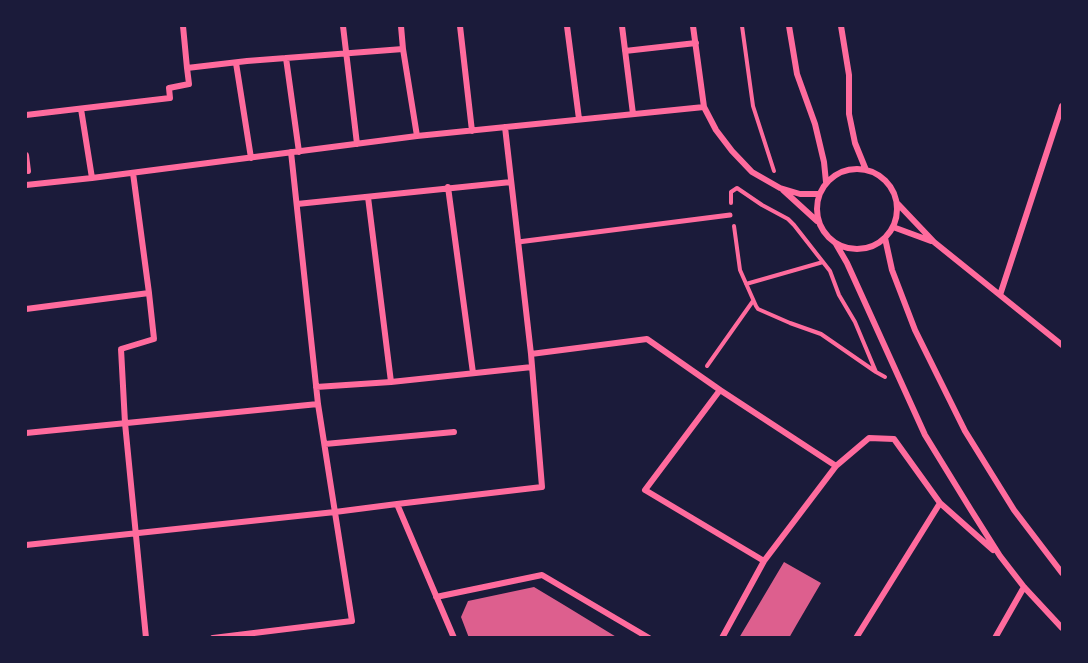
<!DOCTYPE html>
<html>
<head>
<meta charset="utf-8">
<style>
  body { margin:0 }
  #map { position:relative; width:1088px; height:663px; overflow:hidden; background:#1b1b3a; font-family:"Roboto Condensed",sans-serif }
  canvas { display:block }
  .frame { position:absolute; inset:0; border:27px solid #1b1b3a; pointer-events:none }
</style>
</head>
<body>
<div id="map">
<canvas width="1088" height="663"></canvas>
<div class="frame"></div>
</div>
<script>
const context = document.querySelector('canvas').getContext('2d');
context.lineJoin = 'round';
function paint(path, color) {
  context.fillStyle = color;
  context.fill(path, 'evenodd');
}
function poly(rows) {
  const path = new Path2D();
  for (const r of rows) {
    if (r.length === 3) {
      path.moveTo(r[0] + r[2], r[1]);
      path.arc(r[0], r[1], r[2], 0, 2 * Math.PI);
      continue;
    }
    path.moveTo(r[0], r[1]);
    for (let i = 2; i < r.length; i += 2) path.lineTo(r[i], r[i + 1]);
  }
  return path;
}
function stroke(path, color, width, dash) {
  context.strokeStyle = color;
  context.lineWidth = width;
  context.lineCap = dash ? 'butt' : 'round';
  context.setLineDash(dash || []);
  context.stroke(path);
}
const building = poly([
  [784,562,821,583,797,624,789,638,739,638],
  [534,587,564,605,618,638,469,638,461,617,468,601]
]);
const path = poly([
  [742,26,753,106,774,171],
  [731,203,731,192,737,188,762,205,788,219,794,225,830,271,839,295,855,322,876,372],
  [734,226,740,270,756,306,758,309,790,323,821,334,876,372,885,377],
  [746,284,823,262],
  [707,366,753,301]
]);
const pedestrian = poly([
  [518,242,730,215]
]);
const minor = poly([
  [183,26,187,68],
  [343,26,357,144],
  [401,26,403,49,417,136],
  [460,26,472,131],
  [567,26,579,119],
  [622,26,633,114],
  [693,26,704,107,716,130,732,151,752,172,780,188,800,194,819,194],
  [789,26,797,74,815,124,824,162,826,182],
  [841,26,849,75,849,114,855,143,866,170],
  [625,51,696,43],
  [286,58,299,152],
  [236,63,251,158],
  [81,109,92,178],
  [26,115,170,98,169,88,189,84,187,68,247,61,403,49],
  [26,155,28,171],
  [857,209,40],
  [133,173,149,293,154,339,121,349,125,423,146,638],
  [26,185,92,178,417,136,704,107],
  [448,187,473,373],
  [783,190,817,221],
  [368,197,391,382],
  [897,203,934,242,1062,345],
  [297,204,511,182],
  [893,227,931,241],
  [885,238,892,270,915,330,965,431,1014,510,1062,573],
  [836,244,847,263,925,435,971,510,1000,556,1024,587,1062,628],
  [1000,295,1062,106],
  [26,309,149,293],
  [531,354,647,339,720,390,836,466],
  [316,387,391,382,532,367],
  [720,390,645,490,764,561],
  [26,433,318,404],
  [325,444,454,432],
  [397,504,454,638],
  [26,545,335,512,397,504,542,487,531,354,505,127],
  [436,597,542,575,649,638],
  [213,638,352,621,318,404,291,152],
  [722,638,764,561,836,466,869,438,894,439,940,503,993,550],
  [856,638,940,503],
  [995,638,1024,587]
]);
paint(building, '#dd5f8e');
stroke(path, '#ff6b9d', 4);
stroke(pedestrian, '#ff6b9d', 5);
stroke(minor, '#ff6b9d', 6);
</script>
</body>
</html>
